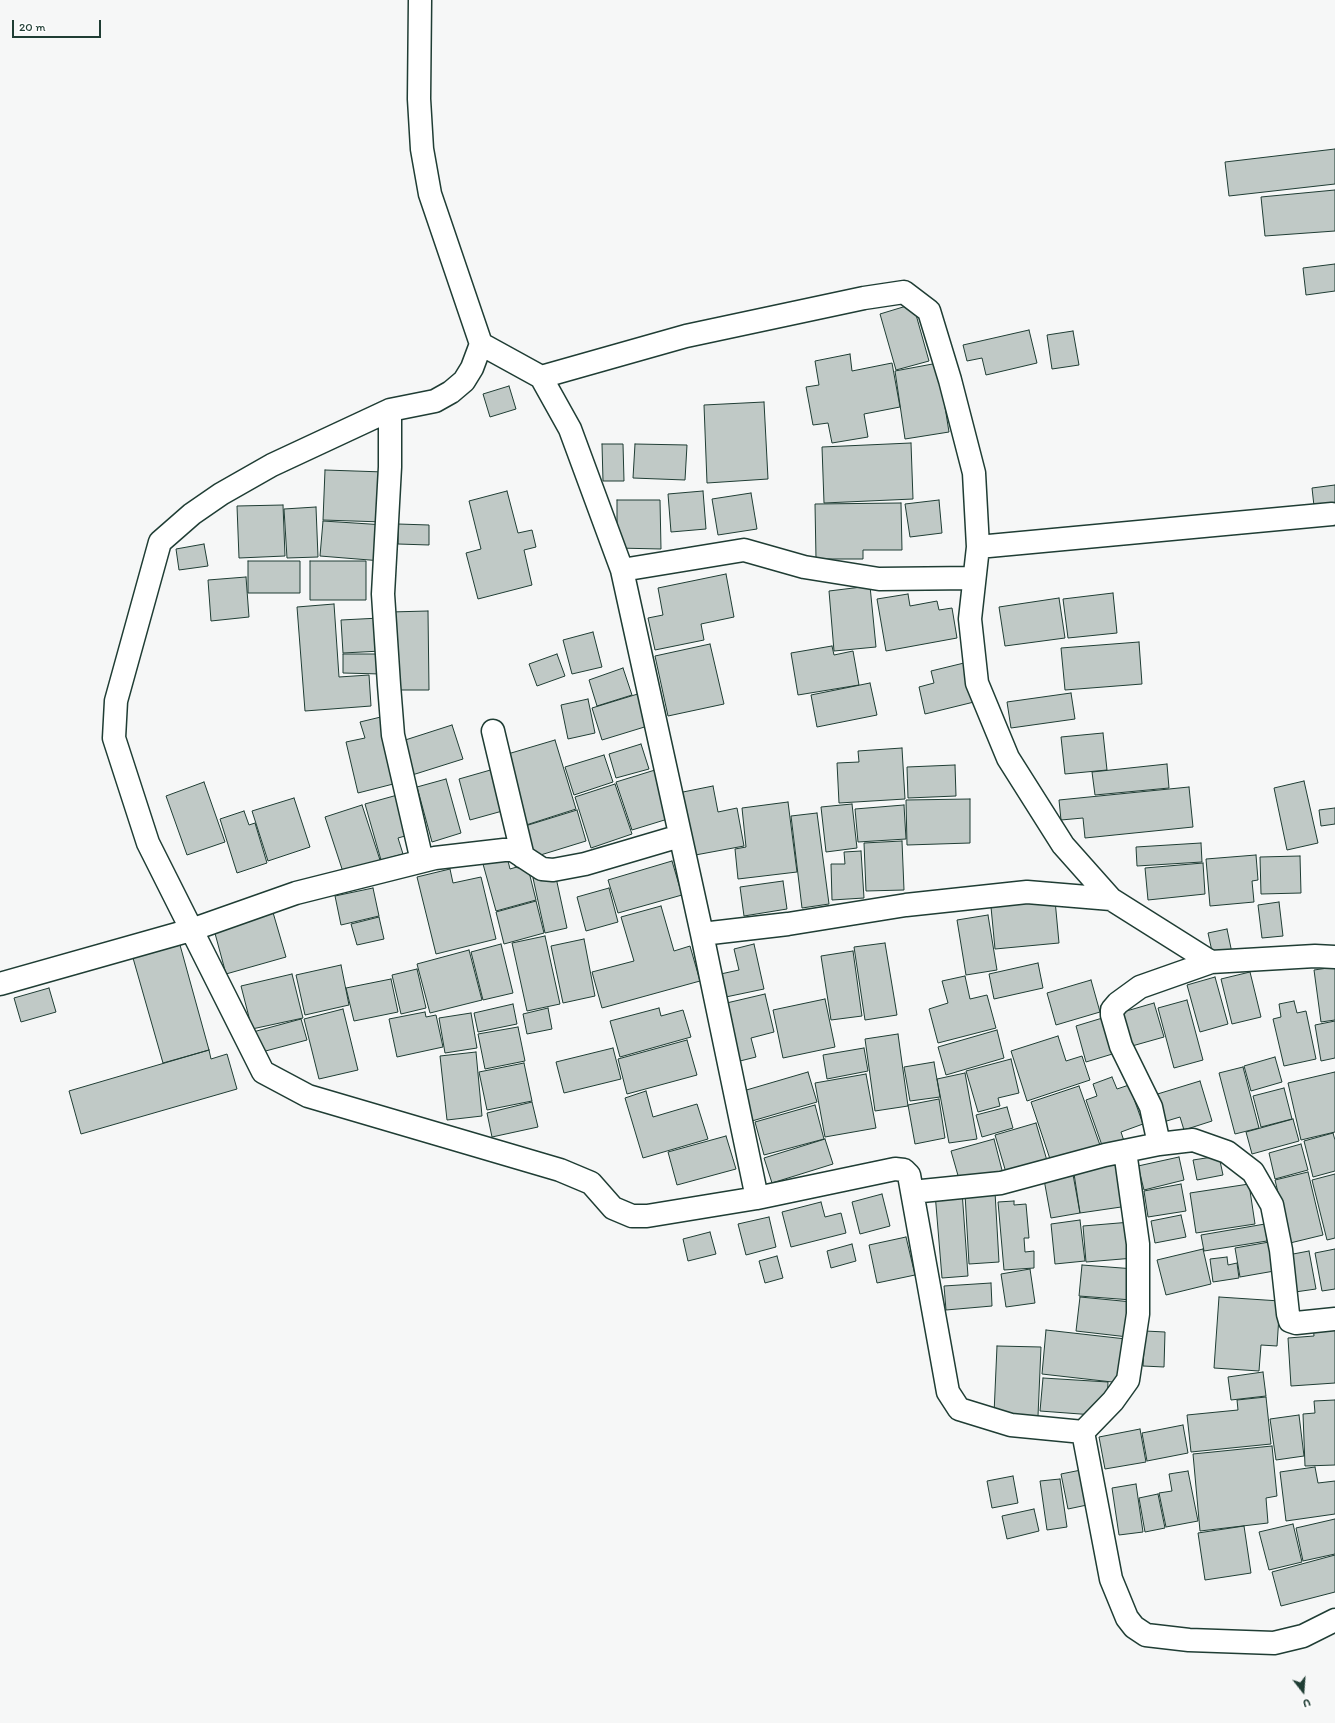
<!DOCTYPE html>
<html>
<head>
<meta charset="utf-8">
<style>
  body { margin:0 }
  #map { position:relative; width:1335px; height:1723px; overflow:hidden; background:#f6f7f7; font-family:Itim,sans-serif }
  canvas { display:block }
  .north { position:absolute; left:1283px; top:1671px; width:40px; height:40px; -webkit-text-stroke:3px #fff; paint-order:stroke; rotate:163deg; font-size:11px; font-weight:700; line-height:16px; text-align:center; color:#1f3d34 }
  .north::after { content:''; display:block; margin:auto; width:14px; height:18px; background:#1f3d34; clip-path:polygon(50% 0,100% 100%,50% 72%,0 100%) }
  .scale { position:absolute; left:12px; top:20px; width:89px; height:18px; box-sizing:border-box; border:2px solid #1f3d34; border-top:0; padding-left:5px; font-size:12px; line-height:14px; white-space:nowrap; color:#1f3d34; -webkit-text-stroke:3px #fff; paint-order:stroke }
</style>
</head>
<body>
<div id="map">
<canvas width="1335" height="1723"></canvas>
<div class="north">U</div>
<div class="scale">20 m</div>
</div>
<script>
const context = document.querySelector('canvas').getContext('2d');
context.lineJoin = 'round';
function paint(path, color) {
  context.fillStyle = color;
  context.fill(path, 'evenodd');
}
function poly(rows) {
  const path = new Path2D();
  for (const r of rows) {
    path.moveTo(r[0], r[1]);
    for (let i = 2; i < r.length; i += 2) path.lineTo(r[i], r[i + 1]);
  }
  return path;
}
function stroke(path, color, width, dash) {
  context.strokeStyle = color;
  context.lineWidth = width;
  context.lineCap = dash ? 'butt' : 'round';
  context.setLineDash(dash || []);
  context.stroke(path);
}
const building = poly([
  [1335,149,1335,184,1229,196,1225,162,1335,149],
  [1335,190,1335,231,1265,236,1261,197,1335,190],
  [1335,264,1335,291,1306,295,1303,268,1335,264],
  [913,304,929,361,896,370,880,314,913,304],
  [1029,330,1037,363,986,375,982,358,967,361,963,345,1029,330],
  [1073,331,1079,365,1052,369,1047,335,1073,331],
  [850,354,852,371,892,363,900,407,864,414,868,437,832,443,828,423,813,425,806,387,819,385,815,361,850,354],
  [938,363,949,432,905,439,895,371,938,363],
  [509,386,516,409,490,417,483,394,509,386],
  [764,402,768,479,707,483,704,405,764,402],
  [911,443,913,499,824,503,822,447,911,443],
  [602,444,623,444,624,481,603,481,602,444],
  [635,444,687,445,685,480,633,478,635,444],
  [325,470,384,472,383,522,323,520,325,470],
  [1335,485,1335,503,1314,506,1312,488,1335,485],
  [507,491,518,533,532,530,536,547,524,550,532,585,478,599,466,553,481,549,469,501,507,491],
  [703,491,706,529,671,532,668,494,703,491],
  [751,493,757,529,718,535,712,499,751,493],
  [617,500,660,500,661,549,617,548,617,500],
  [939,500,942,533,910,537,905,504,939,500],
  [901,503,902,550,863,550,863,559,816,559,815,504,901,503],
  [283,505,285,556,239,558,237,506,283,505],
  [316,507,318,557,287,558,284,509,316,507],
  [323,521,385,525,382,561,320,556,323,521],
  [398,524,429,525,429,545,398,544,398,524],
  [204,544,208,566,179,570,176,549,204,544],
  [248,561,300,561,300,593,248,593,248,561],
  [310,561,366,561,366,600,310,600,310,561],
  [726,574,734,617,701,624,704,640,655,650,648,618,663,615,658,588,726,574],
  [246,577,249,617,211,621,208,580,246,577],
  [870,586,876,647,834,651,829,591,870,586],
  [1113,593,1117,633,1068,638,1063,599,1113,593],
  [908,594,910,606,937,601,939,610,952,608,957,638,886,651,877,599,908,594],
  [1059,598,1065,638,1005,646,999,607,1059,598],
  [334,604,339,677,369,675,371,706,305,711,297,607,334,604],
  [428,611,429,690,390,690,390,612,428,611],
  [380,618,381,651,343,653,341,620,380,618],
  [593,632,602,667,572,674,563,640,593,632],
  [1139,642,1142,684,1065,690,1061,648,1139,642],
  [710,644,724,704,668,716,655,656,710,644],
  [832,646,834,655,853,651,859,685,798,695,791,653,832,646],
  [343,654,381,654,381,674,343,673,343,654],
  [557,654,565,676,537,686,529,664,557,654],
  [964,663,974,702,925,714,919,687,934,683,931,671,964,663],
  [623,668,632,695,597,706,589,680,623,668],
  [870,683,877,715,817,727,811,695,870,683],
  [641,693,651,725,602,740,592,708,641,693],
  [1071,693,1075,719,1011,728,1007,702,1071,693],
  [588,699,595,733,568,739,561,705,588,699],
  [385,716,401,782,358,793,346,742,365,738,360,722,385,716],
  [452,725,463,759,409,776,399,742,452,725],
  [1103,733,1107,770,1065,774,1061,737,1103,733],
  [555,740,576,809,523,826,501,756,555,740],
  [641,744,649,769,616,778,609,754,641,744],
  [902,748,905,799,839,803,837,763,859,762,858,751,902,748],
  [604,755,613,782,574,795,565,767,604,755],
  [1167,764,1169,788,1095,795,1092,772,1167,764],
  [955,765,956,796,908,798,907,767,955,765],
  [494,769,506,810,470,820,459,779,494,769],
  [655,770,671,818,632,830,616,782,655,770],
  [446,779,461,833,432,842,417,787,446,779],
  [1304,781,1318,843,1287,850,1274,788,1304,781],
  [204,782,225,842,187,855,166,796,204,782],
  [615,784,632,834,591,848,575,797,615,784],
  [713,786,718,812,737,808,744,846,690,856,678,793,713,786],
  [1189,787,1193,827,1085,838,1083,818,1061,820,1059,800,1189,787],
  [401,794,412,834,398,838,403,854,381,860,365,804,401,794],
  [294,798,310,847,268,861,252,811,294,798],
  [970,799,970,843,907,845,906,800,970,799],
  [788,802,797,872,738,879,735,849,746,847,742,808,788,802],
  [852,804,857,848,826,852,821,807,852,804],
  [362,805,381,863,344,875,325,817,362,805],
  [904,805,906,839,858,842,855,809,904,805],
  [1335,808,1335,824,1321,826,1319,810,1335,808],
  [577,810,586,841,534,857,525,826,577,810],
  [244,811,249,825,255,823,267,863,237,873,220,819,244,811],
  [817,813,829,904,802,908,791,816,817,813],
  [902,841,904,890,866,891,864,843,902,841],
  [1201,843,1202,862,1137,866,1136,847,1201,843],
  [861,851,864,898,832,900,831,864,845,864,844,852,861,851],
  [1256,855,1258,880,1252,881,1254,902,1210,906,1206,859,1256,855],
  [1300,856,1301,893,1261,894,1260,857,1300,856],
  [507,857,510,869,527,864,536,900,496,911,483,864,507,857],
  [672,861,682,895,618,913,608,880,672,861],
  [1203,863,1205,894,1148,900,1145,868,1203,863],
  [450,869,453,883,481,877,496,939,436,954,417,877,450,869],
  [555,873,567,928,545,933,533,878,555,873],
  [783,881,787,909,744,916,740,887,783,881],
  [373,888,379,916,341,925,335,896,373,888],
  [609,888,618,922,586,931,577,897,609,888],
  [1055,900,1059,943,995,949,991,907,1055,900],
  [536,901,544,933,504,944,496,912,536,901],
  [1279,902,1283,936,1262,938,1258,905,1279,902],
  [661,906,674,951,690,946,700,981,602,1008,592,972,634,961,621,917,661,906],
  [272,909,286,957,226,974,213,926,272,909],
  [988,915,997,970,966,975,957,920,988,915],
  [379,917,384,939,357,945,351,924,379,917],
  [1227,929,1232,953,1213,956,1208,933,1227,929],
  [545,936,560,1004,527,1011,512,943,545,936],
  [584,939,595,996,563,1003,551,946,584,939],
  [885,943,897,1015,865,1020,854,947,885,943],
  [501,944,513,993,483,1000,471,952,501,944],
  [754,944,764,989,721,998,716,975,739,970,734,949,754,944],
  [180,945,209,1050,163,1063,133,958,180,945],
  [469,950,482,1000,430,1013,417,964,469,950],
  [853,951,862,1016,831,1020,821,956,853,951],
  [1038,963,1043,988,994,999,989,974,1038,963],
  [341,965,349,1005,305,1015,296,975,341,965],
  [1335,967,1335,1020,1321,1022,1314,970,1335,967],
  [417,969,426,1008,401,1014,392,975,417,969],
  [1250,972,1261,1017,1232,1024,1221,979,1250,972],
  [292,974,303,1018,252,1029,241,986,292,974],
  [965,976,970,999,987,995,996,1028,938,1043,929,1009,948,1003,942,981,965,976],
  [1215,977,1228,1024,1200,1032,1187,985,1215,977],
  [391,979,398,1012,354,1021,346,988,391,979],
  [1091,980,1100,1012,1056,1025,1047,993,1091,980],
  [49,988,56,1012,21,1022,14,998,49,988],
  [765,994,774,1032,751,1038,756,1057,732,1063,718,1005,765,994],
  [825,999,835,1047,783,1058,773,1010,825,999],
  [1187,1000,1203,1060,1174,1068,1158,1008,1187,1000],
  [1294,1001,1297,1013,1306,1011,1316,1059,1284,1066,1273,1019,1281,1017,1279,1004,1294,1001],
  [1154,1003,1164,1037,1132,1046,1123,1012,1154,1003],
  [513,1004,517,1024,478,1032,474,1013,513,1004],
  [548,1008,552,1029,527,1034,523,1014,548,1008],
  [659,1008,661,1016,683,1010,691,1037,620,1057,610,1021,659,1008],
  [343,1009,358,1070,319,1079,304,1019,343,1009],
  [425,1012,426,1017,436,1015,443,1047,397,1057,389,1019,425,1012],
  [471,1013,477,1048,445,1053,439,1018,471,1013],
  [1109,1016,1119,1052,1086,1062,1076,1026,1109,1016],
  [301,1019,307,1040,258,1053,253,1032,301,1019],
  [1335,1021,1335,1058,1321,1061,1315,1025,1335,1021],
  [518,1027,525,1061,485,1069,478,1034,518,1027],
  [997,1030,1004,1058,946,1075,938,1047,997,1030],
  [898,1034,908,1106,875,1111,865,1039,898,1034],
  [1058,1036,1066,1061,1082,1056,1090,1080,1027,1101,1011,1051,1058,1036],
  [687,1040,697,1075,627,1094,618,1059,687,1040],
  [613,1048,621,1079,564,1093,556,1062,613,1048],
  [864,1048,868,1071,827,1079,823,1055,864,1048],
  [209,1050,211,1059,227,1054,237,1089,81,1134,69,1091,209,1050],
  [476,1052,482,1116,447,1120,440,1056,476,1052],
  [1275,1057,1282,1082,1251,1091,1244,1066,1275,1057],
  [1011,1059,1019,1093,998,1098,1000,1106,978,1112,966,1071,1011,1059],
  [934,1062,940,1097,910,1101,904,1067,934,1062],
  [524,1063,532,1101,487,1110,479,1072,524,1063],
  [1243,1067,1259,1128,1235,1134,1219,1073,1243,1067],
  [808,1072,817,1102,752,1121,743,1091,808,1072],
  [1335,1072,1335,1132,1301,1140,1288,1083,1335,1072],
  [965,1073,977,1139,949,1143,937,1079,965,1073],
  [866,1074,876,1128,825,1137,815,1083,866,1074],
  [1112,1077,1117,1089,1129,1085,1143,1124,1121,1132,1125,1144,1104,1151,1086,1100,1097,1096,1093,1084,1112,1077],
  [1200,1081,1212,1121,1184,1130,1180,1117,1160,1123,1151,1096,1200,1081],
  [1079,1086,1101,1148,1052,1165,1031,1102,1079,1086],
  [1284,1088,1292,1119,1261,1127,1253,1096,1284,1088],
  [646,1091,653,1117,697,1104,708,1139,643,1158,625,1098,646,1091],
  [939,1099,945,1138,915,1144,908,1105,939,1099],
  [532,1102,538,1127,492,1137,487,1113,532,1102],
  [815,1105,824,1139,764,1155,755,1122,815,1105],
  [1007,1107,1013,1128,982,1137,976,1115,1007,1107],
  [1293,1119,1299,1141,1252,1154,1246,1132,1293,1119],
  [1036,1123,1048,1164,1007,1176,995,1135,1036,1123],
  [1333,1133,1335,1140,1335,1171,1313,1177,1304,1141,1333,1133],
  [726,1136,736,1169,677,1185,668,1152,726,1136],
  [825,1139,833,1164,772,1183,764,1158,825,1139],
  [994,1139,1003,1174,961,1186,951,1151,994,1139],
  [1301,1144,1308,1170,1275,1179,1269,1153,1301,1144],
  [1219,1156,1223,1175,1197,1180,1193,1160,1219,1156],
  [1179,1157,1184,1180,1144,1190,1138,1166,1179,1157],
  [1121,1159,1128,1206,1080,1213,1073,1167,1121,1159],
  [1072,1169,1080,1213,1051,1218,1043,1174,1072,1169],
  [1308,1172,1323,1235,1290,1243,1275,1180,1308,1172],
  [1335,1174,1335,1238,1327,1240,1312,1180,1335,1174],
  [1181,1184,1186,1211,1148,1217,1144,1191,1181,1184],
  [1249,1184,1255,1224,1196,1233,1190,1193,1249,1184],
  [962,1191,968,1276,942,1278,935,1193,962,1191],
  [995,1192,999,1262,969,1264,965,1194,995,1192],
  [882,1194,890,1226,860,1234,852,1202,882,1194],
  [1014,1201,1014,1205,1026,1204,1029,1238,1024,1238,1025,1252,1034,1251,1034,1268,1004,1270,998,1202,1014,1201],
  [821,1202,825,1217,841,1213,846,1233,791,1247,782,1212,821,1202],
  [1181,1215,1186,1237,1155,1243,1151,1221,1181,1215],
  [769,1217,776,1247,746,1255,738,1224,769,1217],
  [1080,1220,1085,1261,1055,1264,1051,1224,1080,1220],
  [1131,1222,1134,1258,1086,1262,1083,1226,1131,1222],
  [1265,1224,1267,1241,1204,1251,1201,1235,1265,1224],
  [710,1232,716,1254,688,1261,683,1239,710,1232],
  [906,1237,915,1275,877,1283,869,1245,906,1237],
  [1275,1241,1280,1270,1240,1277,1235,1248,1275,1241],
  [852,1244,856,1261,831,1268,827,1251,852,1244],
  [1203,1249,1211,1284,1166,1295,1157,1260,1203,1249],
  [1335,1249,1335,1289,1322,1291,1315,1253,1335,1249],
  [1309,1251,1316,1289,1295,1292,1288,1255,1309,1251],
  [777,1256,783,1278,765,1283,759,1261,777,1256],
  [1227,1257,1228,1265,1237,1263,1239,1278,1213,1282,1210,1259,1227,1257],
  [1082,1265,1135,1269,1132,1300,1079,1296,1082,1265],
  [1030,1269,1035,1303,1006,1307,1001,1274,1030,1269],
  [991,1283,992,1306,946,1310,944,1286,991,1283],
  [1080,1297,1132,1302,1128,1337,1076,1331,1080,1297],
  [1219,1297,1280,1301,1277,1346,1261,1345,1259,1371,1214,1368,1219,1297],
  [1313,1324,1335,1329,1335,1383,1291,1386,1288,1338,1314,1336,1313,1324],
  [1046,1330,1126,1339,1121,1383,1042,1374,1046,1330],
  [1145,1331,1165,1332,1164,1367,1143,1366,1145,1331],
  [997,1346,1041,1347,1038,1416,994,1414,997,1346],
  [1263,1372,1266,1396,1231,1400,1228,1377,1263,1372],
  [1043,1378,1108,1382,1107,1405,1095,1404,1094,1415,1040,1411,1043,1378],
  [1266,1397,1271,1444,1191,1452,1187,1415,1238,1410,1237,1400,1266,1397],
  [1335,1400,1335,1465,1305,1466,1303,1414,1315,1413,1314,1401,1335,1400],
  [1299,1415,1304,1456,1276,1460,1270,1419,1299,1415],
  [1183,1425,1188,1453,1147,1461,1142,1433,1183,1425],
  [1140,1429,1146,1462,1105,1469,1099,1437,1140,1429],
  [1272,1446,1277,1496,1266,1498,1268,1523,1200,1531,1193,1454,1272,1446],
  [1315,1467,1318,1483,1335,1481,1335,1514,1286,1521,1280,1472,1315,1467],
  [1081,1470,1087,1505,1068,1509,1061,1474,1081,1470],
  [1188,1471,1198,1521,1166,1527,1159,1493,1172,1491,1169,1474,1188,1471],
  [1013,1476,1018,1503,992,1508,987,1481,1013,1476],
  [1060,1479,1067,1527,1047,1530,1040,1481,1060,1479],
  [1136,1484,1143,1532,1119,1535,1112,1488,1136,1484],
  [1158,1494,1165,1528,1145,1532,1139,1498,1158,1494],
  [1034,1509,1039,1531,1007,1539,1002,1516,1034,1509],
  [1335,1519,1335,1554,1303,1561,1296,1528,1335,1519],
  [1293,1524,1302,1562,1269,1570,1259,1532,1293,1524],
  [1244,1526,1251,1573,1205,1580,1198,1533,1244,1526],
  [1335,1555,1335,1592,1281,1606,1272,1572,1335,1555]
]);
const street = poly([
  [420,0,419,99,422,149,430,194,481,344,472,368,464,381,451,392,435,401,390,410,272,465,221,494,192,514,160,542,116,701,114,738,148,843,263,1072,308,1096,560,1170,591,1183,613,1208,632,1216,647,1216,757,1198,895,1169,904,1170,909,1175,948,1392,959,1409,1011,1425,1083,1432,1111,1579,1127,1618,1134,1627,1146,1635,1189,1640,1274,1643,1303,1636,1335,1620],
  [481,344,541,377,570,429,622,570,702,934,757,1198],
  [541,377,686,336,864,298,904,292,929,311,950,380,974,473,978,547,970,619,977,683,1008,758,1063,845,1111,899],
  [390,410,390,467,383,594,389,685,393,735,422,861],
  [978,547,1332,514],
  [622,570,744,550,804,567,879,579,974,578],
  [493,731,523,857],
  [702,934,788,924,906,905,1027,892,1111,899,1211,962,1315,956,1335,957],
  [0,984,191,930,296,893,435,858,504,850,513,850,542,869,553,870,585,864,680,836],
  [1159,1144,1151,1107,1121,1046,1112,1015,1112,1010,1118,1003,1140,987,1211,962],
  [912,1192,1001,1183,1105,1155,1159,1144,1193,1140,1227,1152,1253,1172,1272,1205,1281,1250,1288,1314,1290,1321,1296,1323,1335,1319],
  [1083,1432,1113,1401,1128,1380,1138,1314,1138,1244,1125,1151]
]);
paint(building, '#c0c9c6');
stroke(building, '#1f3d34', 1);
stroke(street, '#1f3d34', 25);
stroke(street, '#fff', 22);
</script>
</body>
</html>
